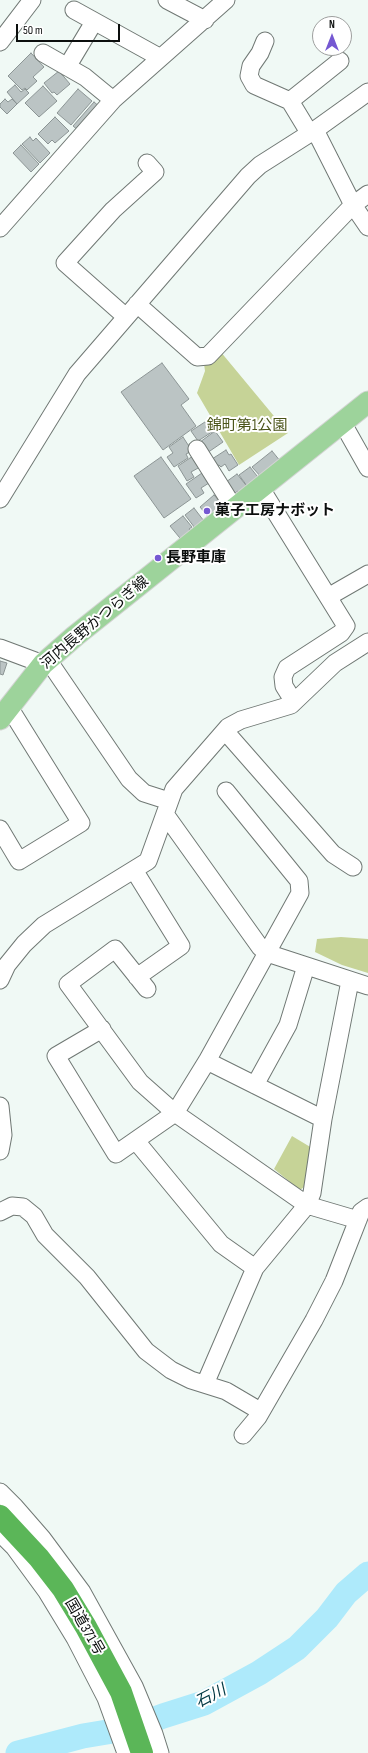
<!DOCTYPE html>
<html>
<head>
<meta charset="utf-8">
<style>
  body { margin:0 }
  #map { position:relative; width:368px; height:1753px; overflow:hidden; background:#f0f9f5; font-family:"Sofia Sans Condensed",sans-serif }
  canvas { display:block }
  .north { position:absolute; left:312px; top:16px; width:40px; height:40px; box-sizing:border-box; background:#fff; border:1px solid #9d9f9e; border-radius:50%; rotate:0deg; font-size:11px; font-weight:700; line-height:16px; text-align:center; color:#0b0e0d }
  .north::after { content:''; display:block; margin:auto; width:14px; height:18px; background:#7558d2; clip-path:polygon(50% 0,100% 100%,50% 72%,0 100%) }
  .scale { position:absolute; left:16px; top:24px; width:104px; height:18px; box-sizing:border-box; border:2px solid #0b0e0d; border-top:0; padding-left:5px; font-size:12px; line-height:14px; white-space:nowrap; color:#0b0e0d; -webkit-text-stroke:3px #fff; paint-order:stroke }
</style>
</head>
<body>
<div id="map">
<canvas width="368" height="1753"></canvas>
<div class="north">N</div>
<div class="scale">50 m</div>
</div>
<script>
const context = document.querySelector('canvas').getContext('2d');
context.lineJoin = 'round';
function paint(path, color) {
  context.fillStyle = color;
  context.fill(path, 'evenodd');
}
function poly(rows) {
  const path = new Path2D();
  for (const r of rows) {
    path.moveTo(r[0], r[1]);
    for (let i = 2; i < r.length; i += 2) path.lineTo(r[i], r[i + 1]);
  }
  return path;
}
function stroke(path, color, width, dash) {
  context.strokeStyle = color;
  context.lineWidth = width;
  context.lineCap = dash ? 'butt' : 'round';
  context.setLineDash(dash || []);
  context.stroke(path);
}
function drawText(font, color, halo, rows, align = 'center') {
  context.font = font + ' "Sofia Sans Condensed","Noto Sans JP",sans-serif';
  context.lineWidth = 4;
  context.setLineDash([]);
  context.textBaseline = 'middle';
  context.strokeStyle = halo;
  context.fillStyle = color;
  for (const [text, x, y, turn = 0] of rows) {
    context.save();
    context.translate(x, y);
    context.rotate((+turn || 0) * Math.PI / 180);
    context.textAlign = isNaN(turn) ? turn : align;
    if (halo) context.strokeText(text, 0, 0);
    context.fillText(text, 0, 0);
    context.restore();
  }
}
const green = poly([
  [220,351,288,433,239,465,197,393,205,371,204,364],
  [341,937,368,939,368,973,342,965,315,952,317,939],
  [292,1136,312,1148,304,1187,300,1190,274,1169]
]);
const river = poly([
  [18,1753,83,1736,131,1728,163,1716,204,1703,259,1673,297,1648,327,1618,346,1593,368,1574]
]);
const building = poly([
  [31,53,44,67,33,77,37,81,27,90,25,88,22,90,8,76,31,53],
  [59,71,70,84,57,95,54,92,52,93,44,83,59,71],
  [15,85,21,92,25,89,29,93,17,104,7,92,15,85],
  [43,86,57,101,39,117,25,103,43,86],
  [78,89,92,101,71,125,57,113,78,89],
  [5,99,8,102,12,99,17,104,7,114,0,107,0,104,5,99],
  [94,102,100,107,79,131,73,126,94,102],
  [55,117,69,131,55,143,52,140,48,144,38,134,55,117],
  [30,137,33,141,36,138,50,153,40,163,22,144,30,137],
  [21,145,39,164,31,172,13,153,21,145],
  [162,363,189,399,181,405,196,426,163,450,121,392,162,363],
  [208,420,215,430,198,441,191,431,208,420],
  [215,431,223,442,207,453,200,442,215,431],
  [183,437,192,451,186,454,188,458,174,467,167,457,173,453,169,447,183,437],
  [226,450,229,455,231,454,238,465,229,471,225,464,221,467,219,465,217,466,212,459,226,450],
  [272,451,281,462,262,478,252,467,272,451],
  [193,456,200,467,191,472,194,477,187,481,178,466,193,456],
  [161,457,191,499,164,518,134,476,161,457],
  [250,467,261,481,250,490,239,475,250,467],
  [202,473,209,483,201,488,204,493,196,498,186,484,202,473],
  [237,474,249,489,241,495,238,491,235,493,226,482,237,474],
  [214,495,222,504,220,508,209,518,200,507,214,495],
  [194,508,207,525,198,532,185,515,194,508],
  [183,516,192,527,189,529,194,536,184,543,170,526,183,516],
  [0,661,7,663,3,675,0,674,0,661]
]);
const minor = poly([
  [167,0,205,20],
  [74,10,159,57],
  [265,41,260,53,251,66,249,76,254,85,290,101,310,134],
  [0,42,32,0],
  [43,53,85,77,113,100],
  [67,67,94,22],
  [290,101,340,61],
  [315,130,353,205,368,227],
  [0,228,113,100,226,0],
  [137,304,197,357,208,356,353,205,368,194],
  [126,317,65,263,113,210,155,172,147,163],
  [342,422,368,468],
  [197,449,234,508],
  [260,487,346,626,341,633,287,668,283,677,284,686,294,702],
  [0,499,77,374,248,176,260,165,315,130,368,92],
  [328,597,368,574],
  [0,648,43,664],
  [48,660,129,779,144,793,169,801],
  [225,731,333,854,353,867],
  [165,814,260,947,267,953,368,986],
  [0,829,19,861,81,823,9,707],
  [134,870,181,946,137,977],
  [0,980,7,965,24,944,44,925,148,861,174,789,228,727,241,720,291,705,335,663,368,642],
  [147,989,115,949,68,984,140,1082,175,1113,307,1205,358,1220],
  [102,1029,56,1056,116,1154,175,1113,207,1061,300,893,299,881,226,791],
  [207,1061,323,1119],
  [255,1085,288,1025,306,966],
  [0,1106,3,1135,0,1151],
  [136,1141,221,1244,255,1268],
  [0,1212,12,1206,23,1207,34,1216,45,1235,87,1277,146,1351,171,1370,191,1380,226,1391,260,1411],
  [205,1384,255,1268,307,1205,312,1193,323,1119,350,981],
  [243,1435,258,1417,314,1320,334,1281,361,1212,368,1207],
  [0,1492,15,1507,42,1538,82,1592,134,1686,154,1734,160,1753],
  [0,1533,14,1547,47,1592,75,1638,106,1698,126,1753]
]);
const major = poly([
  [0,719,43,664,75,636,368,402]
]);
const highway = poly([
  [0,1516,39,1558,63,1589,86,1627,121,1692,142,1753]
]);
const markers = [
  [207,511,4,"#7558d2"],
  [158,558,4,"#7558d2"]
];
const parkNames = [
  ["錦町第1公園",247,426]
];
const poiNames = [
  ["菓子工房ナボット",215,511],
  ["長野車庫",166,558]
];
const streetNames = [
  ["河内長野かつらぎ線",95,623,-40],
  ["国道371号",84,1627,60]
];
const waterNames = [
  ["石川",211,1697,-27]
];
paint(green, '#c6d397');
stroke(river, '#aeeafb', 25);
paint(building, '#bbc4c4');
stroke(building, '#8c9595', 1);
stroke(minor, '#707874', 19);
stroke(major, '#d3d4d3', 23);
stroke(highway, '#d3d4d3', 24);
stroke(minor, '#fff', 17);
stroke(major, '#9dd39b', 21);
stroke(highway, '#5bb658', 22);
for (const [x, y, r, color] of markers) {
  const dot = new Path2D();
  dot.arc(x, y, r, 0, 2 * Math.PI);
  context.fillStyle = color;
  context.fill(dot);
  stroke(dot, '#fff', 1.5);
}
drawText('15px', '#4a5419', '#fff', parkNames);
drawText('bold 15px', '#0b0e0d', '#fff', poiNames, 'left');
drawText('15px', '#0b0e0d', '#fff', streetNames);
drawText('italic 16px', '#023944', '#fff', waterNames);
</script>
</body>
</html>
